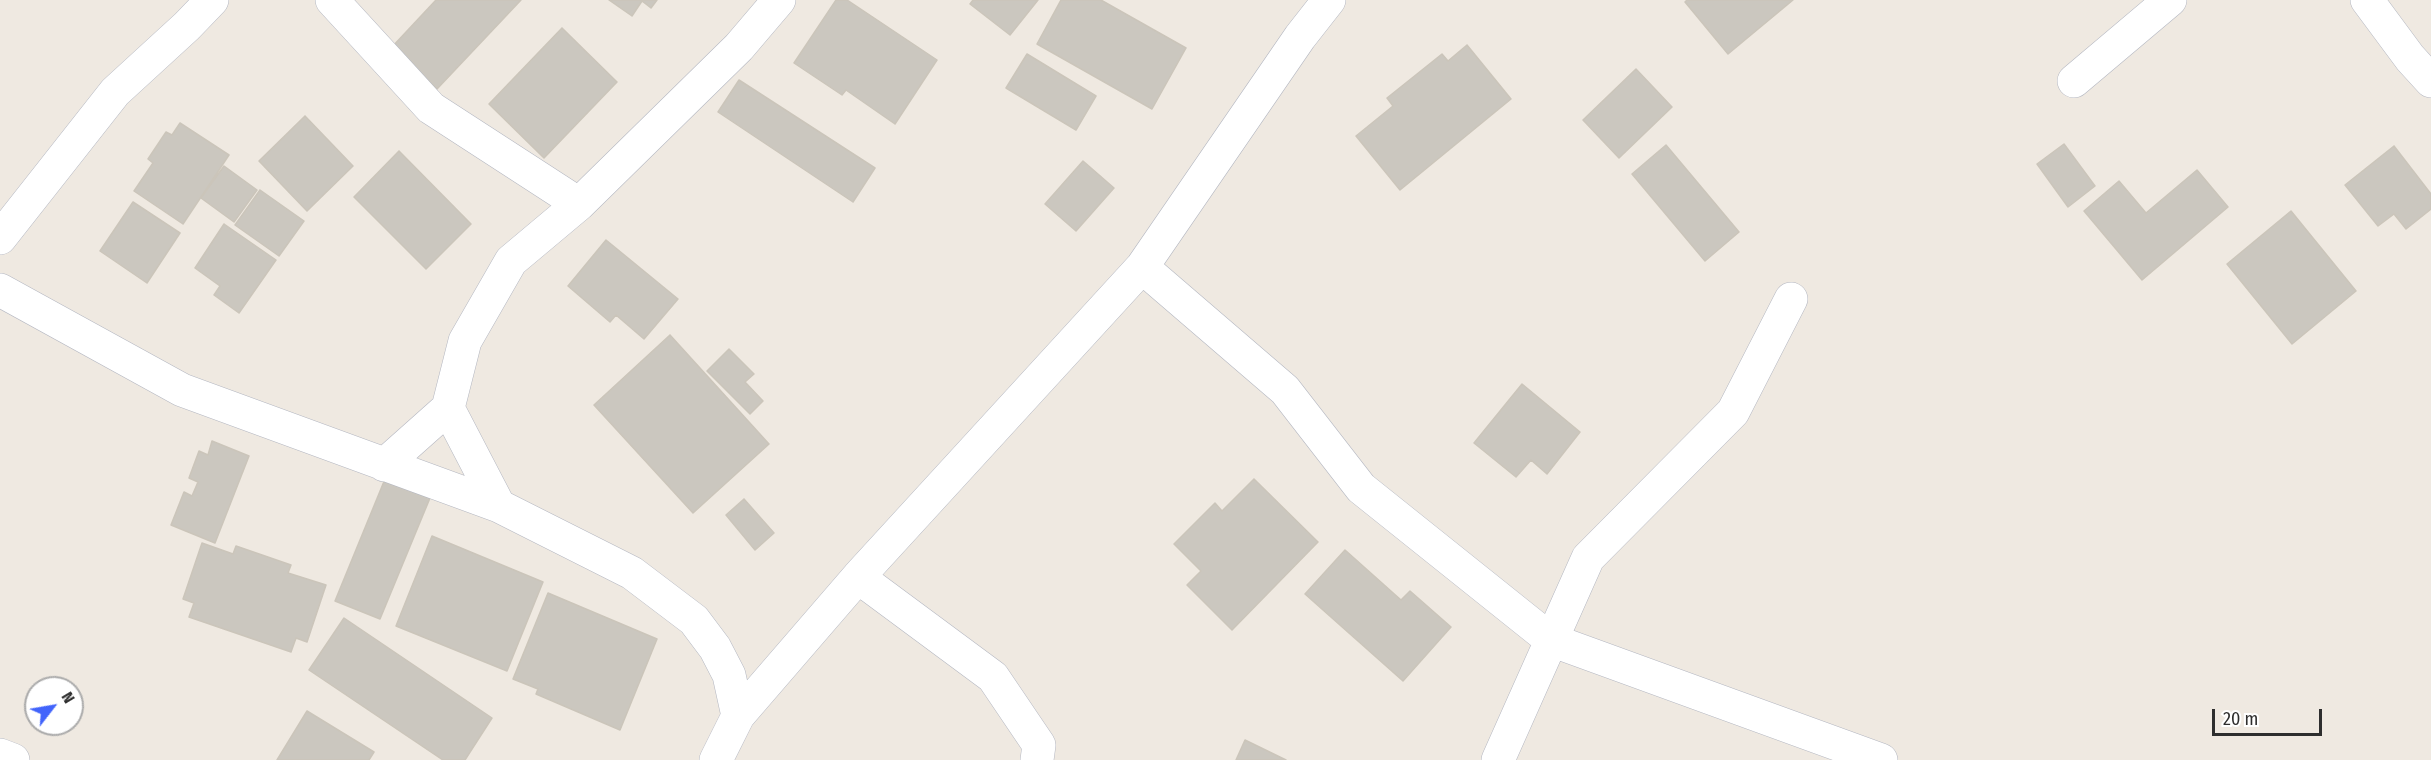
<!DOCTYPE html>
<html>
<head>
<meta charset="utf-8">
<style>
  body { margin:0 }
  #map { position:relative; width:2431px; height:760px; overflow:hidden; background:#efe9e1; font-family:"Fira Sans Condensed",sans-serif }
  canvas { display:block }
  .north { position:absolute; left:24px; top:676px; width:60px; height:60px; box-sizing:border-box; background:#fff; border:2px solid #ababab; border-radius:50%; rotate:59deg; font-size:16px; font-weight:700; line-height:24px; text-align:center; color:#2e2e2e }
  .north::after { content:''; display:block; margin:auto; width:21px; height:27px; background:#4264fb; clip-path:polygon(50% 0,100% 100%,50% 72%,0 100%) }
  .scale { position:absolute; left:2212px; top:709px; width:110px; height:27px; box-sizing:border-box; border:3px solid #2e2e2e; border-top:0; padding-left:8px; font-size:18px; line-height:21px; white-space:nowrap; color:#2e2e2e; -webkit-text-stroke:4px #fff; paint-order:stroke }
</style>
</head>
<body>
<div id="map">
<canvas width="2431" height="760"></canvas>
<div class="north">N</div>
<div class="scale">20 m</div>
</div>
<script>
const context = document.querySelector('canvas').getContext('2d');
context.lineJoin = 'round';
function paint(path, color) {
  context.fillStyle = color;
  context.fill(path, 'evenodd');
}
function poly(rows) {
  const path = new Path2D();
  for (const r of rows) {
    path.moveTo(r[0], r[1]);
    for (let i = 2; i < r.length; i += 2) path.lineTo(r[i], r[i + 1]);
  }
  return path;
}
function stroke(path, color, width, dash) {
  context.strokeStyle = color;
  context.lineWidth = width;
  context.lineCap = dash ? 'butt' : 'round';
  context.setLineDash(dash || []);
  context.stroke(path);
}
const building = poly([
  [436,0,521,0,437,89,392,47,436,0],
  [609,0,657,0,651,8,642,1,632,16,609,0],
  [836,0,847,0,937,60,895,124,846,90,842,95,794,63,836,0],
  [973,0,1038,0,1010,35,970,4,973,0],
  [1061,0,1101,0,1186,48,1152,109,1037,44,1061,0],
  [1687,0,1793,0,1728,54,1685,2,1687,0],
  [562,28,617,82,544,158,489,104,562,28],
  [1467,45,1511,99,1400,190,1356,136,1393,106,1387,98,1442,54,1448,61,1467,45],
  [1027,54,1096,96,1076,130,1006,88,1027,54],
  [1636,69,1672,107,1619,158,1583,120,1636,69],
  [739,80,875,168,853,202,718,112,739,80],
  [305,116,353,166,307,211,259,161,305,116],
  [180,123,229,155,183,224,134,191,153,163,148,159,166,132,172,135,180,123],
  [2064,144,2095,186,2068,207,2037,164,2064,144],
  [1666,145,1739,232,1705,261,1632,174,1666,145],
  [2394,146,2431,194,2431,209,2406,229,2394,214,2378,226,2345,185,2394,146],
  [399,151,471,224,426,269,354,197,399,151],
  [1083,161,1114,188,1076,231,1045,204,1083,161],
  [224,166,257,190,234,222,201,198,224,166],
  [2197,170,2228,207,2142,280,2084,211,2119,181,2146,213,2197,170],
  [260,190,304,221,279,256,235,225,260,190],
  [133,202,180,233,147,283,100,251,133,202],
  [2291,211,2356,291,2292,344,2227,264,2291,211],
  [224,224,276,260,239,313,214,295,220,286,195,268,224,224],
  [606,240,678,299,644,339,616,315,610,322,568,286,606,240],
  [670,335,769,444,693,513,594,405,670,335],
  [729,349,754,374,745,382,763,401,750,414,707,371,729,349],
  [1522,384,1580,432,1547,474,1531,460,1516,477,1474,443,1522,384],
  [212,441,249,456,215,543,171,525,184,492,192,496,198,482,189,478,199,451,208,455,212,441],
  [385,479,430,498,380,619,335,601,385,479],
  [1254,479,1318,542,1232,630,1187,585,1201,571,1174,544,1215,503,1222,511,1254,479],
  [744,499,774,533,755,550,726,515,744,499],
  [432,536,543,582,507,671,396,626,432,536],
  [202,543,233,554,236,546,291,565,288,573,326,585,307,642,296,638,291,652,189,617,194,603,183,599,202,543],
  [1345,550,1401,600,1410,591,1451,627,1403,681,1305,594,1345,550],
  [548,593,657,639,620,730,536,694,538,689,513,679,548,593],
  [344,618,492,718,465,760,443,760,309,670,344,618],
  [307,711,374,752,369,760,277,760,307,711],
  [1245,740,1286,760,1236,760,1245,740]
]);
const minor = poly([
  [332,0,431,108,579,204],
  [2367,0,2410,58,2431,81],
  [2074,81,2170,0],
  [0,238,115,92,187,26,212,0],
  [1142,267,1285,390,1361,488,1551,640,1881,760],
  [0,290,182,390,499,506,632,573,694,620,715,648,729,675,738,716,716,760],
  [448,408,499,506],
  [384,465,448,408,465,341,511,261,579,204,739,47,779,0],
  [858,577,993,677,1039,745,1037,760],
  [738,716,858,577,1142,267,1300,37,1329,0],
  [0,755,13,760],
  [1498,760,1588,558,1733,412,1791,299]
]);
paint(building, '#cbc7bf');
stroke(building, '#cbc5ba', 1.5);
stroke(minor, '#b4b7c1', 34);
stroke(minor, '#fff', 33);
</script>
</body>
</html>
